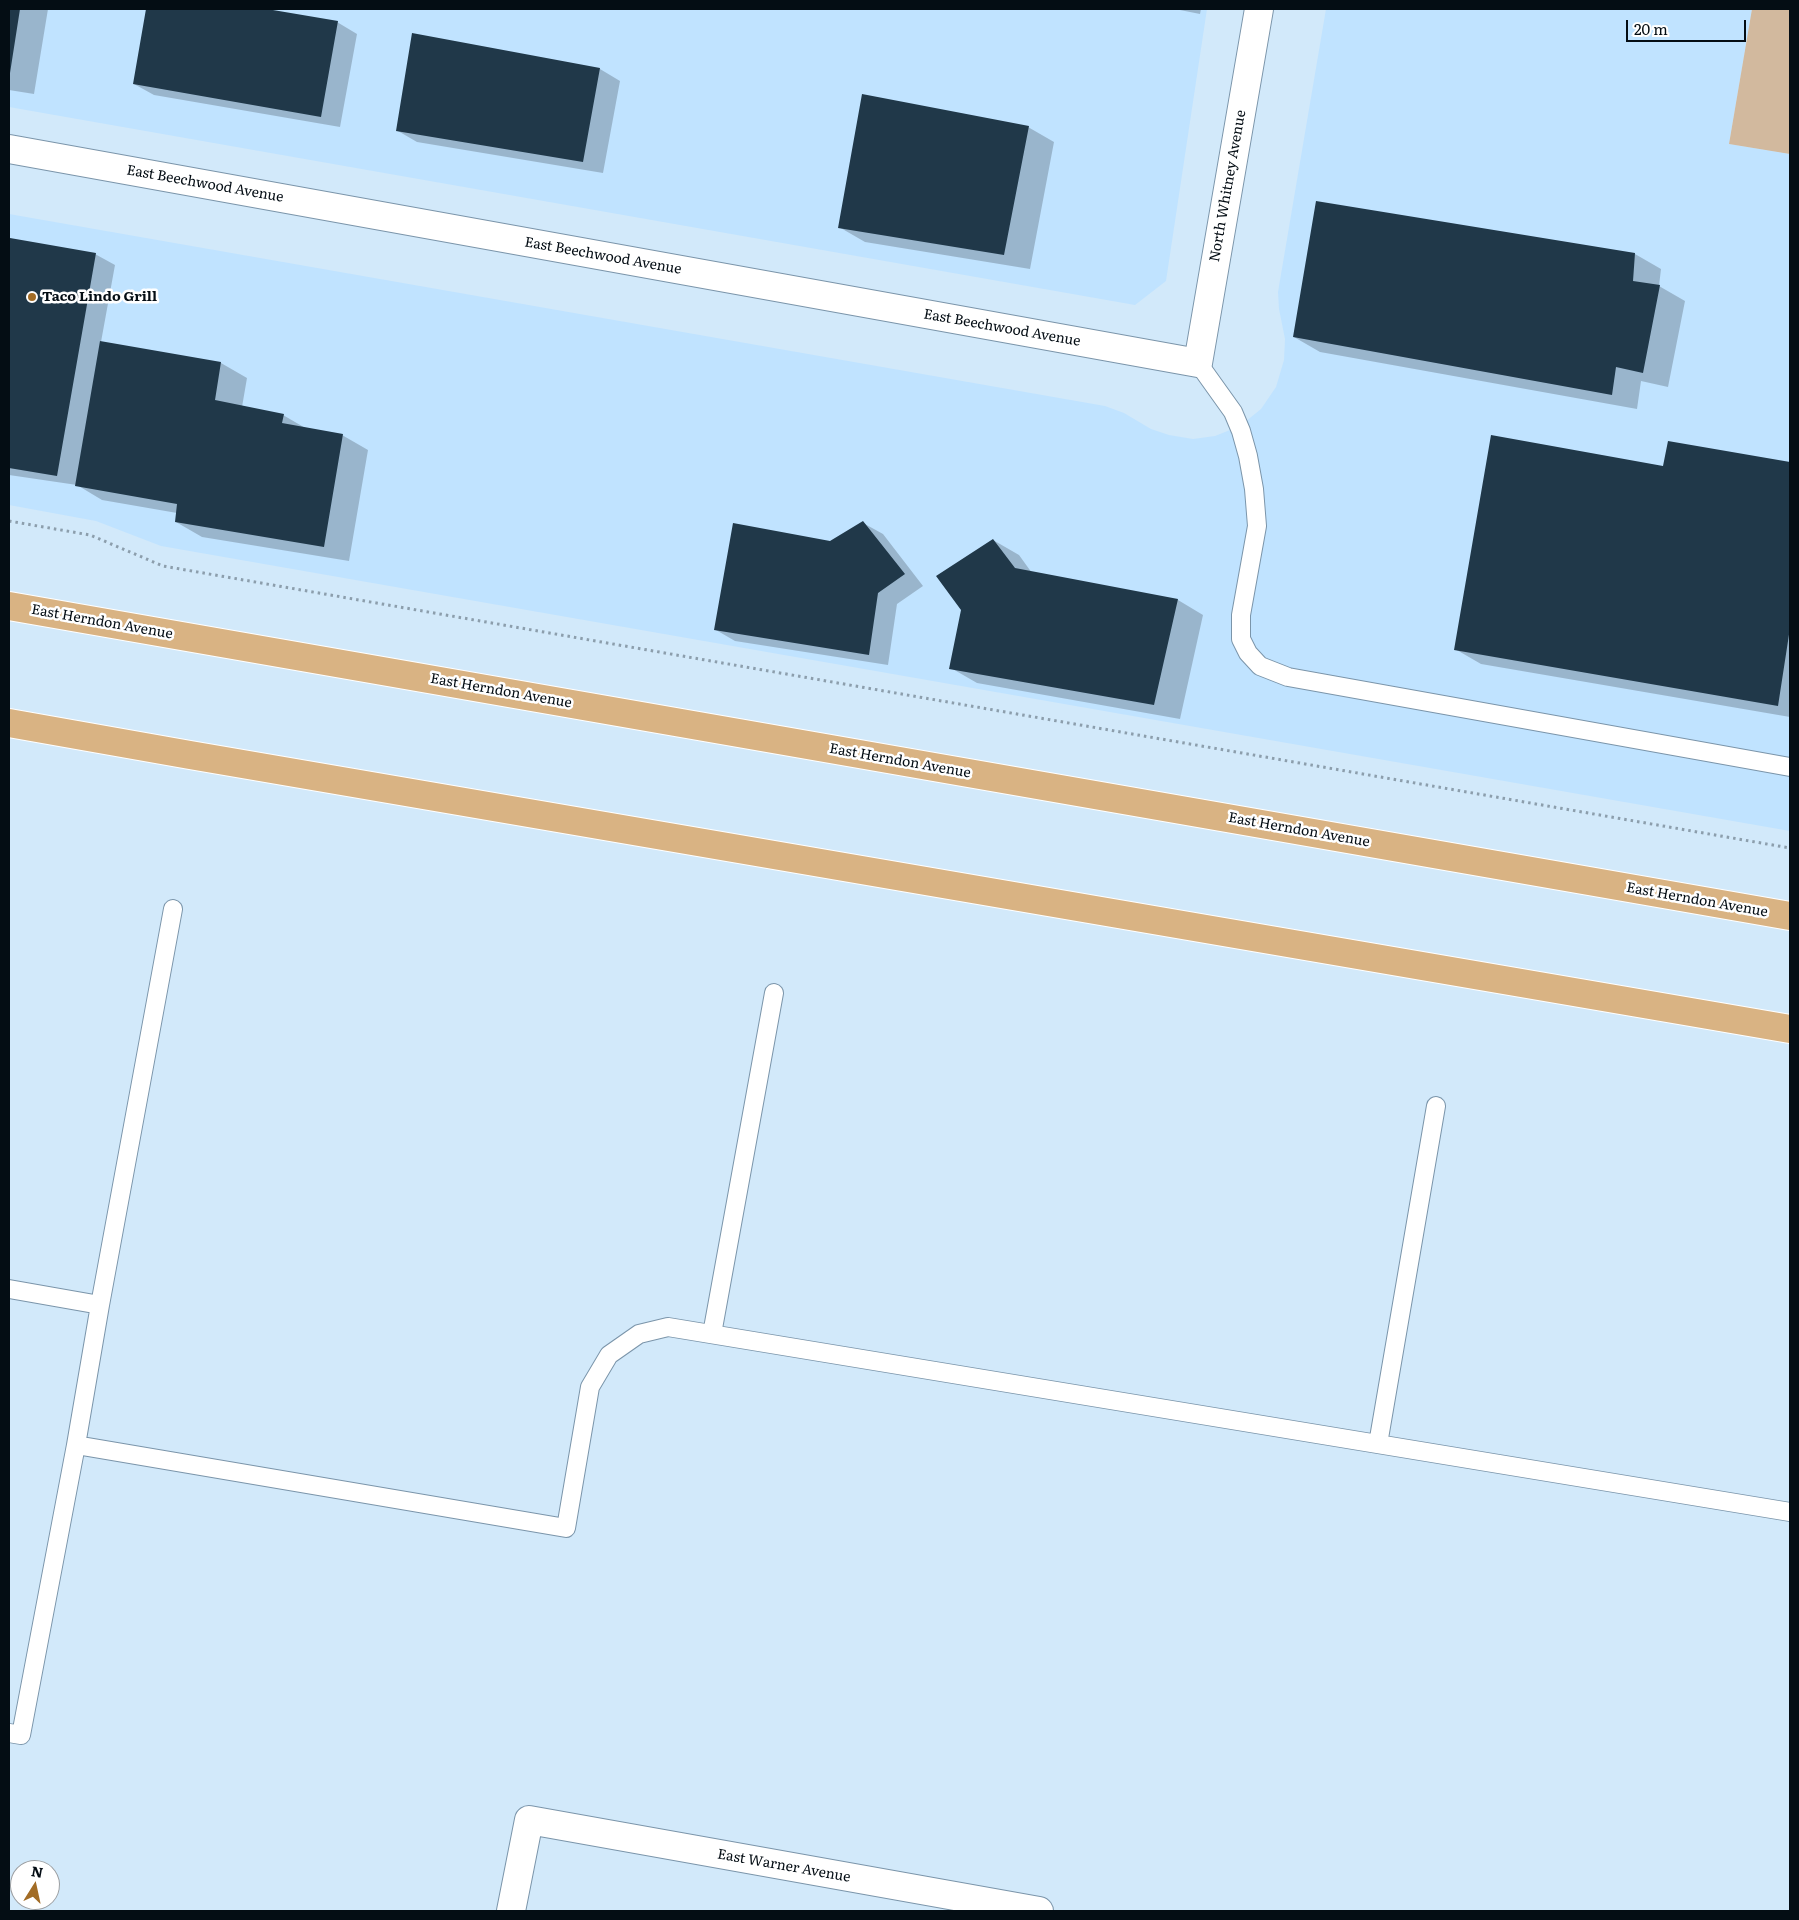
<!DOCTYPE html>
<html>
<head>
<meta charset="utf-8">
<style>
  body { margin:0 }
  #map { position:relative; width:1799px; height:1920px; overflow:hidden; background:#d2e9fa; font-family:Literata,serif }
  canvas { display:block }
  .frame { position:absolute; inset:0; border:10px solid #040d14; pointer-events:none }
  .north { position:absolute; left:10px; top:1860px; width:50px; height:50px; box-sizing:border-box; background:#fff; border:1px solid #9b9ea1; border-radius:50%; rotate:10deg; font-size:14px; font-weight:700; line-height:20px; text-align:center; color:#040d14 }
  .north::after { content:''; display:block; margin:auto; width:18px; height:22px; background:#a26c26; clip-path:polygon(50% 0,100% 100%,50% 72%,0 100%) }
  .scale { position:absolute; left:1626px; top:20px; width:120px; height:22px; box-sizing:border-box; border:2px solid #040d14; border-top:0; padding-left:6px; font-size:15px; line-height:18px; white-space:nowrap; color:#040d14; -webkit-text-stroke:4px #fff; paint-order:stroke }
</style>
</head>
<body>
<div id="map">
<canvas width="1799" height="1920"></canvas>
<div class="frame"></div>
<div class="north">N</div>
<div class="scale">20 m</div>
</div>
<script>
const context = document.querySelector('canvas').getContext('2d');
context.lineJoin = 'round';
function paint(path, color) {
  context.fillStyle = color;
  context.fill(path, 'evenodd');
}
function poly(rows) {
  const path = new Path2D();
  for (const r of rows) {
    path.moveTo(r[0], r[1]);
    for (let i = 2; i < r.length; i += 2) path.lineTo(r[i], r[i + 1]);
  }
  return path;
}
function stroke(path, color, width, dash) {
  context.strokeStyle = color;
  context.lineWidth = width;
  context.lineCap = dash ? 'butt' : 'round';
  context.setLineDash(dash || []);
  context.stroke(path);
}
function drawText(font, color, halo, rows, align = 'center') {
  context.font = font + ' Literata,serif';
  context.lineWidth = 5;
  context.setLineDash([]);
  context.textBaseline = 'middle';
  context.strokeStyle = halo;
  context.fillStyle = color;
  for (const [text, x, y, turn = 0] of rows) {
    context.save();
    context.translate(x, y);
    context.rotate((+turn || 0) * Math.PI / 180);
    context.textAlign = isNaN(turn) ? turn : align;
    if (halo) context.strokeText(text, 0, 0);
    context.fillText(text, 0, 0);
    context.restore();
  }
}
const built = poly([
  [9,9,1207,9,1166,281,1135,305,9,107],
  [1326,9,1752,9,1729,144,1790,154,1790,831,161,546,96,521,9,505,9,214,1105,406,1124,413,1151,429,1169,435,1193,439,1215,436,1240,426,1261,409,1276,387,1284,360,1285,339,1279,309,1278,292]
]);
const green = poly([
  [1752,9,1790,9,1790,154,1729,144]
]);
const shadow = poly([
  [9,9,48,9,34,94,9,90],
  [147,9,259,9,337,22,357,34,340,127,154,95,134,84],
  [1175,9,1201,9,1200,14],
  [413,35,600,69,620,81,603,173,417,142,398,131],
  [1028,127,1054,142,1030,269,865,242,839,227],
  [11,239,95,254,115,265,101,342,221,363,247,378,242,407,283,415,307,429,342,435,368,450,349,561,202,537,176,522,177,513,102,500,77,485,9,475,9,251],
  [1635,254,1661,269,1659,286,1685,301,1668,387,1641,381,1637,409,1320,352,1294,337],
  [1669,442,1790,464,1790,717,1481,664,1455,649,1664,467],
  [863,523,883,534,923,586,897,604,888,665,735,641,716,630,830,543],
  [993,540,1019,555,1032,573,1178,600,1203,615,1180,719,977,683,951,668,963,609]
]);
const building = poly([
  [9,9,20,9,10,73,9,73],
  [146,9,267,9,338,21,321,117,133,84],
  [412,33,600,68,583,162,396,131],
  [862,94,1029,126,1004,255,838,228],
  [1316,201,1635,253,1633,281,1660,285,1643,373,1616,367,1612,395,1293,337],
  [10,238,96,253,57,476,9,468],
  [100,341,221,362,215,400,284,414,282,423,343,434,324,547,175,522,177,504,75,486],
  [1491,435,1663,466,1668,441,1790,462,1790,628,1778,706,1454,650],
  [863,521,905,574,878,593,869,655,714,630,733,523,830,541],
  [993,539,1015,568,1178,599,1154,705,949,669,961,610,936,576]
]);
const path = poly([
  [9,521,90,535,163,566,1790,848]
]);
const lane = poly([
  [1198,363,1233,412,1241,431,1248,456,1254,489,1257,526,1241,615,1241,639,1248,653,1260,666,1288,677,1790,767],
  [9,1289,100,1305,173,909],
  [712,1334,774,993],
  [1378,1444,1436,1106],
  [76,1445,100,1305],
  [9,1733,21,1735,76,1445,566,1528,590,1387,609,1355,639,1334,668,1327,1790,1512]
]);
const street = poly([
  [9,149,1198,363,1259,9],
  [511,1911,529,1820,1039,1911]
]);
const primary = poly([
  [9,606,1790,916],
  [9,723,190,755,1790,1029]
]);
const markers = [
  [32,297,5,"#a26c26"]
];
const streetNames = [
  ["East Beechwood Avenue",205,184,10],
  ["North Whitney Avenue",1228,186,-80],
  ["East Beechwood Avenue",603,256,10],
  ["East Beechwood Avenue",1002,328,10],
  ["East Herndon Avenue",102,622,10],
  ["East Herndon Avenue",501,691,10],
  ["East Herndon Avenue",900,761,10],
  ["East Herndon Avenue",1299,830,10],
  ["East Herndon Avenue",1697,900,10],
  ["East Warner Avenue",784,1866,10]
];
const poiNames = [
  ["Taco Lindo Grill",42,297]
];
paint(built, '#c0e3ff');
paint(green, '#d2b99e');
paint(shadow, '#0003');
paint(building, '#203849');
stroke(lane, '#7b95aa', 20);
stroke(street, '#7b95aa', 30);
stroke(primary, '#fff', 30);
stroke(path, '#8c9eac', 3, [2.5, 4]);
stroke(lane, '#fff', 18);
stroke(street, '#fff', 28);
stroke(primary, '#d9b383', 28);
for (const [x, y, r, color] of markers) {
  const dot = new Path2D();
  dot.arc(x, y, r, 0, 2 * Math.PI);
  context.fillStyle = color;
  context.fill(dot);
  stroke(dot, '#fff', 2);
}
drawText('14px', '#040d14', '#fff', streetNames);
drawText('bold 14px', '#040d14', '#fff', poiNames, 'left');
</script>
</body>
</html>
